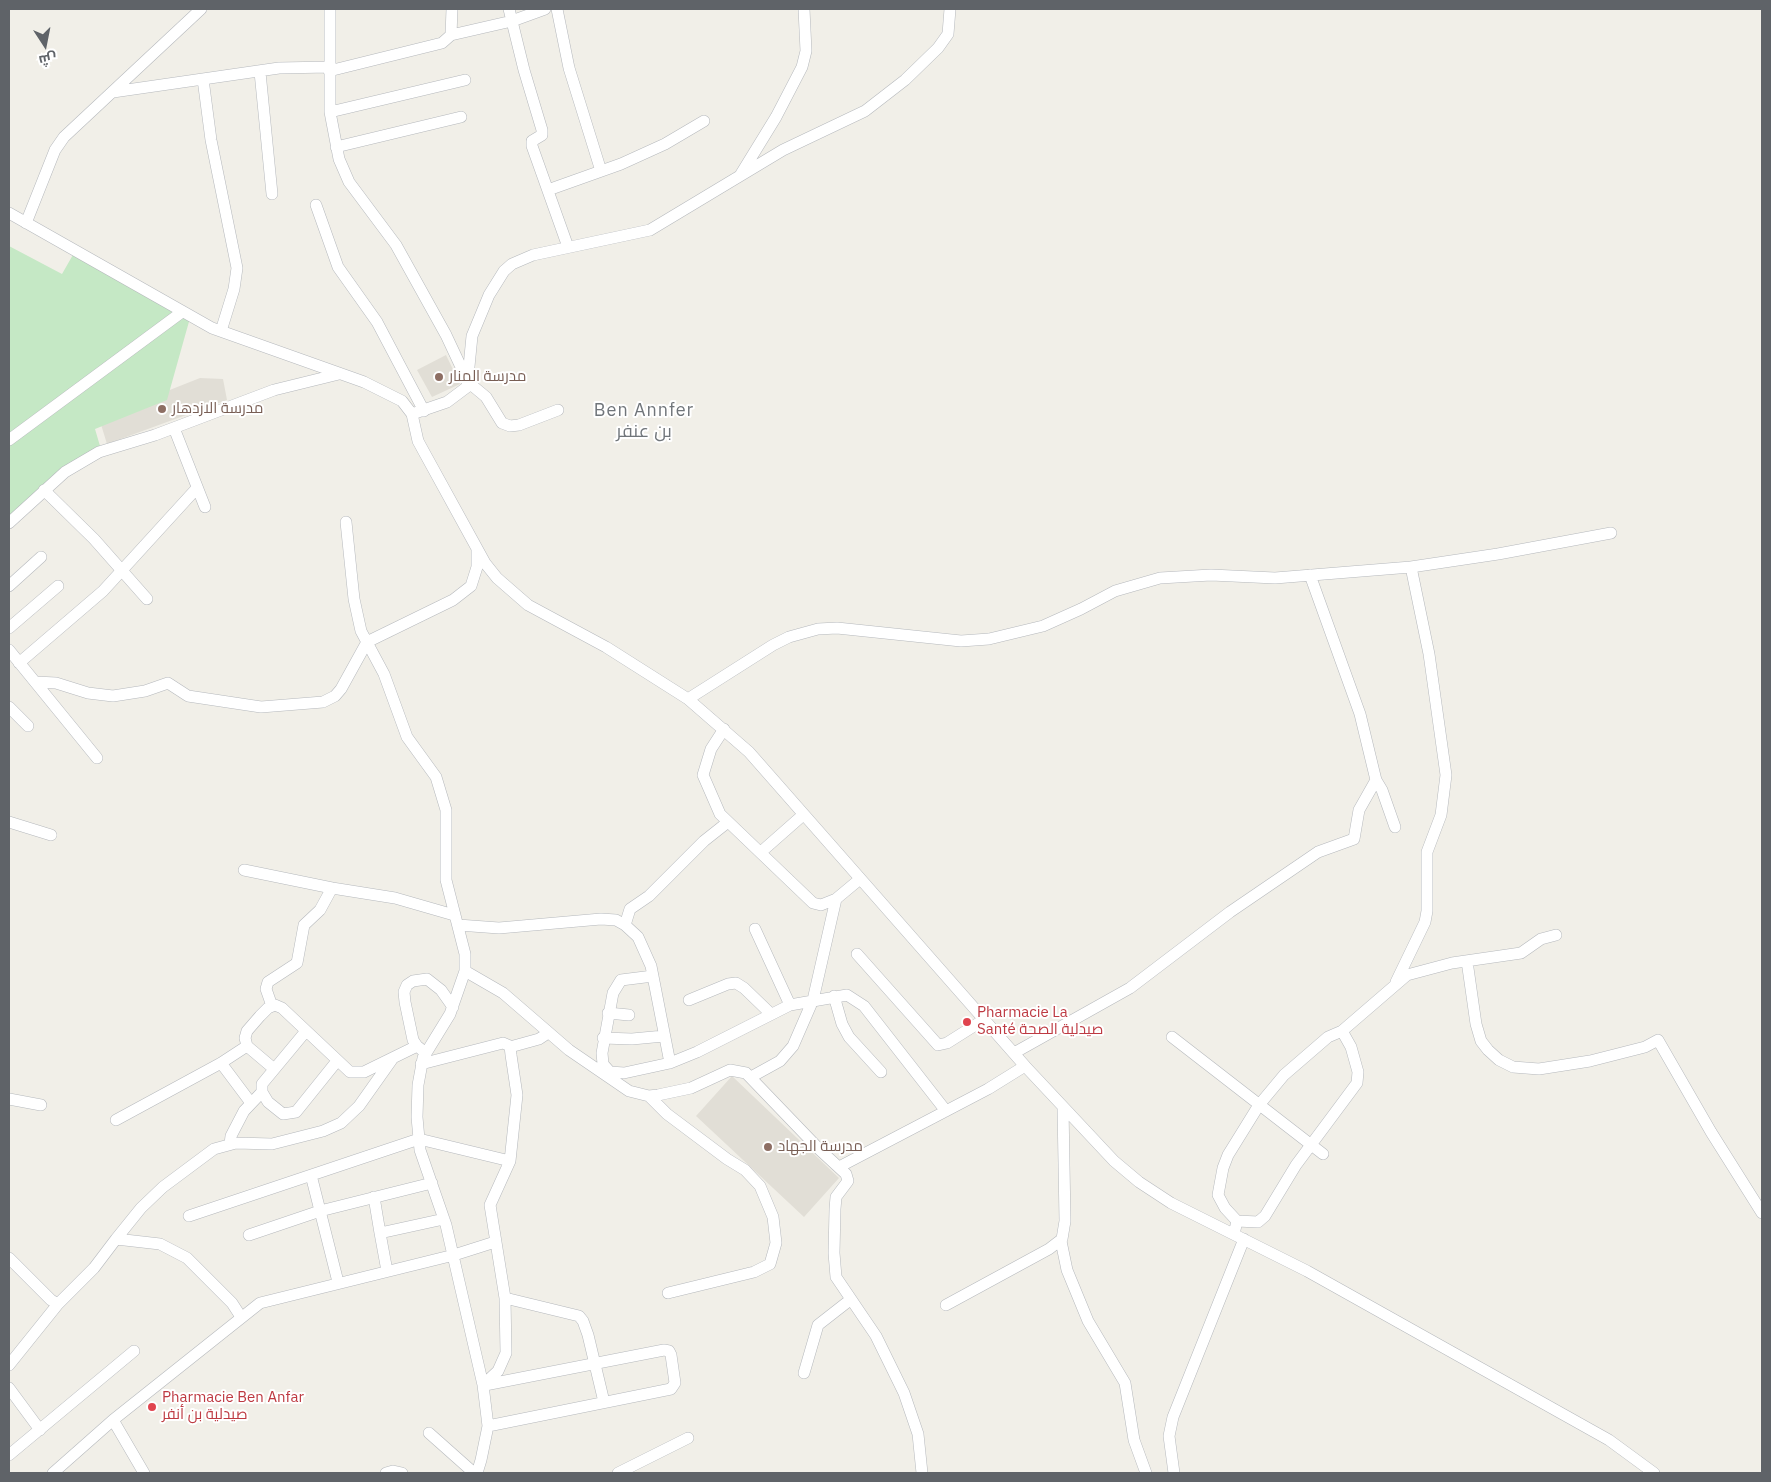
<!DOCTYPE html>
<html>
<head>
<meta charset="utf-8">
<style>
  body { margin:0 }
  #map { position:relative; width:1771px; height:1482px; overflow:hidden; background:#f1efe8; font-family:"IBM Plex Sans",Cairo,sans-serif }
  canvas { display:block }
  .frame { position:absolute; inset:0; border:10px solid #5f6368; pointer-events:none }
  .north { position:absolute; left:20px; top:20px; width:50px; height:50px; -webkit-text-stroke:4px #fff; paint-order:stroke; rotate:169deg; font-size:14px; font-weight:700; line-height:20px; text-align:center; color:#5f6368 }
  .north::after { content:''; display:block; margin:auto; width:18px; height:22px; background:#5f6368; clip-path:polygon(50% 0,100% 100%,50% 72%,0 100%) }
</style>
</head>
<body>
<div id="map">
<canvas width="1771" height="1482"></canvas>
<div class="frame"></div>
<div class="north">ش</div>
</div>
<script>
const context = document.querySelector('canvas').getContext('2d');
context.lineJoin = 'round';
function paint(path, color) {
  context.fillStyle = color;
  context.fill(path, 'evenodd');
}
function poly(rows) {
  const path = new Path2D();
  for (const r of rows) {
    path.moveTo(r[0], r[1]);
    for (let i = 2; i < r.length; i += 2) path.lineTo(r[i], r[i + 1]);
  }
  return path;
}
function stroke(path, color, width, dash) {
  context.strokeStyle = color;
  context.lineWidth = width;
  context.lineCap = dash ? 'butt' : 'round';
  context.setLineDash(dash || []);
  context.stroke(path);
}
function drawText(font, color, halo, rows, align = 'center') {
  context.font = font + ' "IBM Plex Sans",Cairo,sans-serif';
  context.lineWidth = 4;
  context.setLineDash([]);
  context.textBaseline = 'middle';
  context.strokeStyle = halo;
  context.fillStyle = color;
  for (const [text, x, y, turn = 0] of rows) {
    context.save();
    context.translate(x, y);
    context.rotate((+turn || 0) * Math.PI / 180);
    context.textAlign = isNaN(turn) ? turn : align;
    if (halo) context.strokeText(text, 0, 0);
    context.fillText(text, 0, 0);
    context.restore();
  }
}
const education = poly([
  [446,355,460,384,432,397,417,370],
  [200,378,223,379,227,400,107,444,99,418],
  [732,1076,839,1178,804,1217,696,1116]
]);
const green = poly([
  [9,246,62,274,74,253,190,318,167,400,95,429,100,446,9,521]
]);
const minor = poly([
  [330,9,330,112,339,159,349,182,396,245,446,335,468,382,486,397,502,423,510,426,519,425,558,410],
  [509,9,524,70,542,130,542,135,532,141,532,146,568,247],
  [557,9,569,68,601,171],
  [451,35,512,21,545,9],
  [329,71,442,43,451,35,452,9],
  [260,72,272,194],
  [203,79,211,140,237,268,234,289,221,331],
  [113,92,279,68,329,67],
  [330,112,465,80],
  [336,147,461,117],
  [741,174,776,117,802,67,806,51,804,9],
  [548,190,621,164,665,144,704,121],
  [316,205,338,267,377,322,424,411],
  [9,213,212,328,364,382,402,401,412,414,418,441,424,452,485,563,497,578,528,605,606,647,688,699,749,752,1025,1066,1114,1161,1139,1182,1171,1203,1307,1271,1609,1440,1654,1473],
  [26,223,55,150,64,137,201,9],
  [412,414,447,402,467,387,472,336,489,295,504,271,512,264,533,255,650,230,783,150,865,111,905,80,938,48,948,34,950,9],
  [174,428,205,507],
  [9,440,182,312],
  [44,490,94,539,147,599],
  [346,522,354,599,361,631,384,674,407,737,436,777,446,810,446,880,465,954,465,971,450,1014,423,1058,418,1085,417,1117,420,1150,446,1225,483,1385,488,1426,481,1460,477,1473],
  [9,523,65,472,99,452,155,435,274,390,339,374],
  [9,586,41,557],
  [9,628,58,586],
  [9,650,97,758],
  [19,663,103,591,197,488],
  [36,682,56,683,88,693,113,696,145,691,168,683,188,696,261,707,323,702,335,696,341,689,367,642,453,600,471,586,477,567,477,550],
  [688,699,773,645,789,637,818,629,837,628,961,641,989,639,1043,626,1081,609,1115,591,1160,578,1211,575,1275,578,1411,567,1498,554,1611,533],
  [9,707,28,726],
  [724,729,711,749,703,775,720,814,813,903,821,905,836,899,860,879],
  [1376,780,1382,790,1395,827],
  [9,822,51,835],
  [761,852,803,815],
  [244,870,332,888,395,898,454,915],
  [458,925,499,928,601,919,616,920,625,925,638,937,651,966,670,1063],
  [625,925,630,909,649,896,704,841,728,822],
  [755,929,790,1005],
  [857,954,938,1045,947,1043,985,1019],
  [1467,961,1476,1024,1481,1041,1488,1050,1499,1060,1513,1067,1539,1069,1590,1061,1645,1047,1658,1040,1711,1132,1762,1213],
  [465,971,503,993,569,1050,629,1091,649,1096,658,1095,691,1088,730,1070,746,1073,820,1150,846,1174,848,1181,836,1197,835,1209,834,1253,836,1277,876,1336,904,1393,918,1434,922,1473],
  [653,976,621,980,613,993,602,1053,603,1064,610,1072,624,1073,670,1063,697,1052,790,1005,847,995,864,1006,946,1111],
  [1396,982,1425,922,1427,911,1427,852,1441,815,1446,775,1429,654,1411,567],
  [834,996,842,1024,849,1037,881,1072],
  [689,1000,728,984,736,983,744,988,771,1014],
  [272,1006,266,989,268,982,297,963,304,925,320,910,332,888],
  [608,1013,629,1015],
  [306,1031,262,1084,262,1092,268,1102,283,1114,296,1112,337,1061],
  [1342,1031,1407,975,1452,963,1521,953,1541,939,1556,935],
  [1172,1037,1323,1154],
  [603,1038,632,1039,664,1036],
  [510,1047,539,1039,548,1033],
  [422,1050,417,1046,413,1040,405,1002,404,992,407,985,413,981,427,979,441,990,453,1007],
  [1014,1053,1130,988,1230,912,1318,852,1354,839,1359,810,1376,780,1375,776,1360,714,1310,575],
  [221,1063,251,1103],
  [421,1064,503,1043,510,1046,511,1055,517,1095,510,1161,490,1205,505,1298,506,1353,498,1371,483,1385],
  [273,1068,247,1046,245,1038,247,1031,260,1016,268,1008,275,1005,282,1008,350,1072,364,1072,417,1046],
  [751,1077,780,1061,793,1046,813,1000,836,899],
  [649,1096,667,1114,727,1159,745,1170,760,1186,773,1217,776,1243,770,1264,754,1272,668,1293],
  [9,1099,41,1105],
  [116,1120,221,1063,247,1046],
  [230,1144,231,1136,244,1111,262,1092],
  [839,1167,988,1089,1025,1066],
  [311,1175,338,1282],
  [374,1197,380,1233],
  [189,1216,419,1139,510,1161],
  [1234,1234,1237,1221,1225,1208,1218,1195,1223,1168,1228,1155,1259,1105,1284,1075,1328,1037,1342,1031,1351,1047,1358,1072,1357,1083,1296,1165,1265,1216,1258,1222,1237,1221],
  [249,1235,320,1211,432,1183],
  [116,1239,141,1208,163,1187,214,1149,236,1143,272,1144,323,1131,341,1123,359,1106,393,1058],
  [1061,1241,1067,1270,1088,1321,1125,1383,1134,1440,1146,1473],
  [9,1258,51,1300,58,1304,94,1268,116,1239,160,1244,187,1258,232,1303,241,1317],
  [387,1271,380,1233,444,1219],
  [505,1298,579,1316,583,1321,588,1335,604,1402],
  [946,1305,1049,1249,1062,1239,1065,1221,1063,1107],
  [9,1365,58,1304],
  [804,1373,818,1325,850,1300],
  [485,1385,664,1350,669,1351,671,1355,675,1383,671,1389,488,1426],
  [9,1388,40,1430],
  [113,1420,144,1473],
  [429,1433,474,1473],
  [9,1455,134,1351],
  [53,1473,113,1420,260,1303,454,1255,495,1242],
  [386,1473,393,1471,402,1473],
  [618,1473,688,1438],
  [1174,1473,1169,1436,1173,1417,1244,1239]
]);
const markers = [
  [439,377,5,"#8d6e63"],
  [162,409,5,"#8d6e63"],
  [967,1022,5,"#e0444e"],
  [768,1147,5,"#8d6e63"],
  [152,1407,5,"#e0444e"]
];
const educationNames = [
  ["مدرسة المنار",449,377],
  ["مدرسة الازدهار",172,409],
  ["مدرسة الجهاد",778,1147]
];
const healthNames = [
  ["Pharmacie La",977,1013],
  ["Santé صيدلية الصحة",977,1030],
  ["Pharmacie Ben Anfar",162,1398],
  ["صيدلية بن أنفر",162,1415]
];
const quarterNames = [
  ["Ben Annfer",644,411],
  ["بن عنفر",644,432]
];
paint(education, '#e1ded6');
paint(green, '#c5e8c5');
stroke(minor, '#b5b8bc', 12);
stroke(minor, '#fff', 11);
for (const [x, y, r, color] of markers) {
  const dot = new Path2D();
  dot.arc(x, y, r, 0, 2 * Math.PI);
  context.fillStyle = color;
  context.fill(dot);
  stroke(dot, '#fff', 2);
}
drawText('15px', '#785e54', '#fff', educationNames, 'left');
drawText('15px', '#be3a42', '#fff', healthNames, 'left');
context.letterSpacing = '1px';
drawText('18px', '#70757a', '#fff', quarterNames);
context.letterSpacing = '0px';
</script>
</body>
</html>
